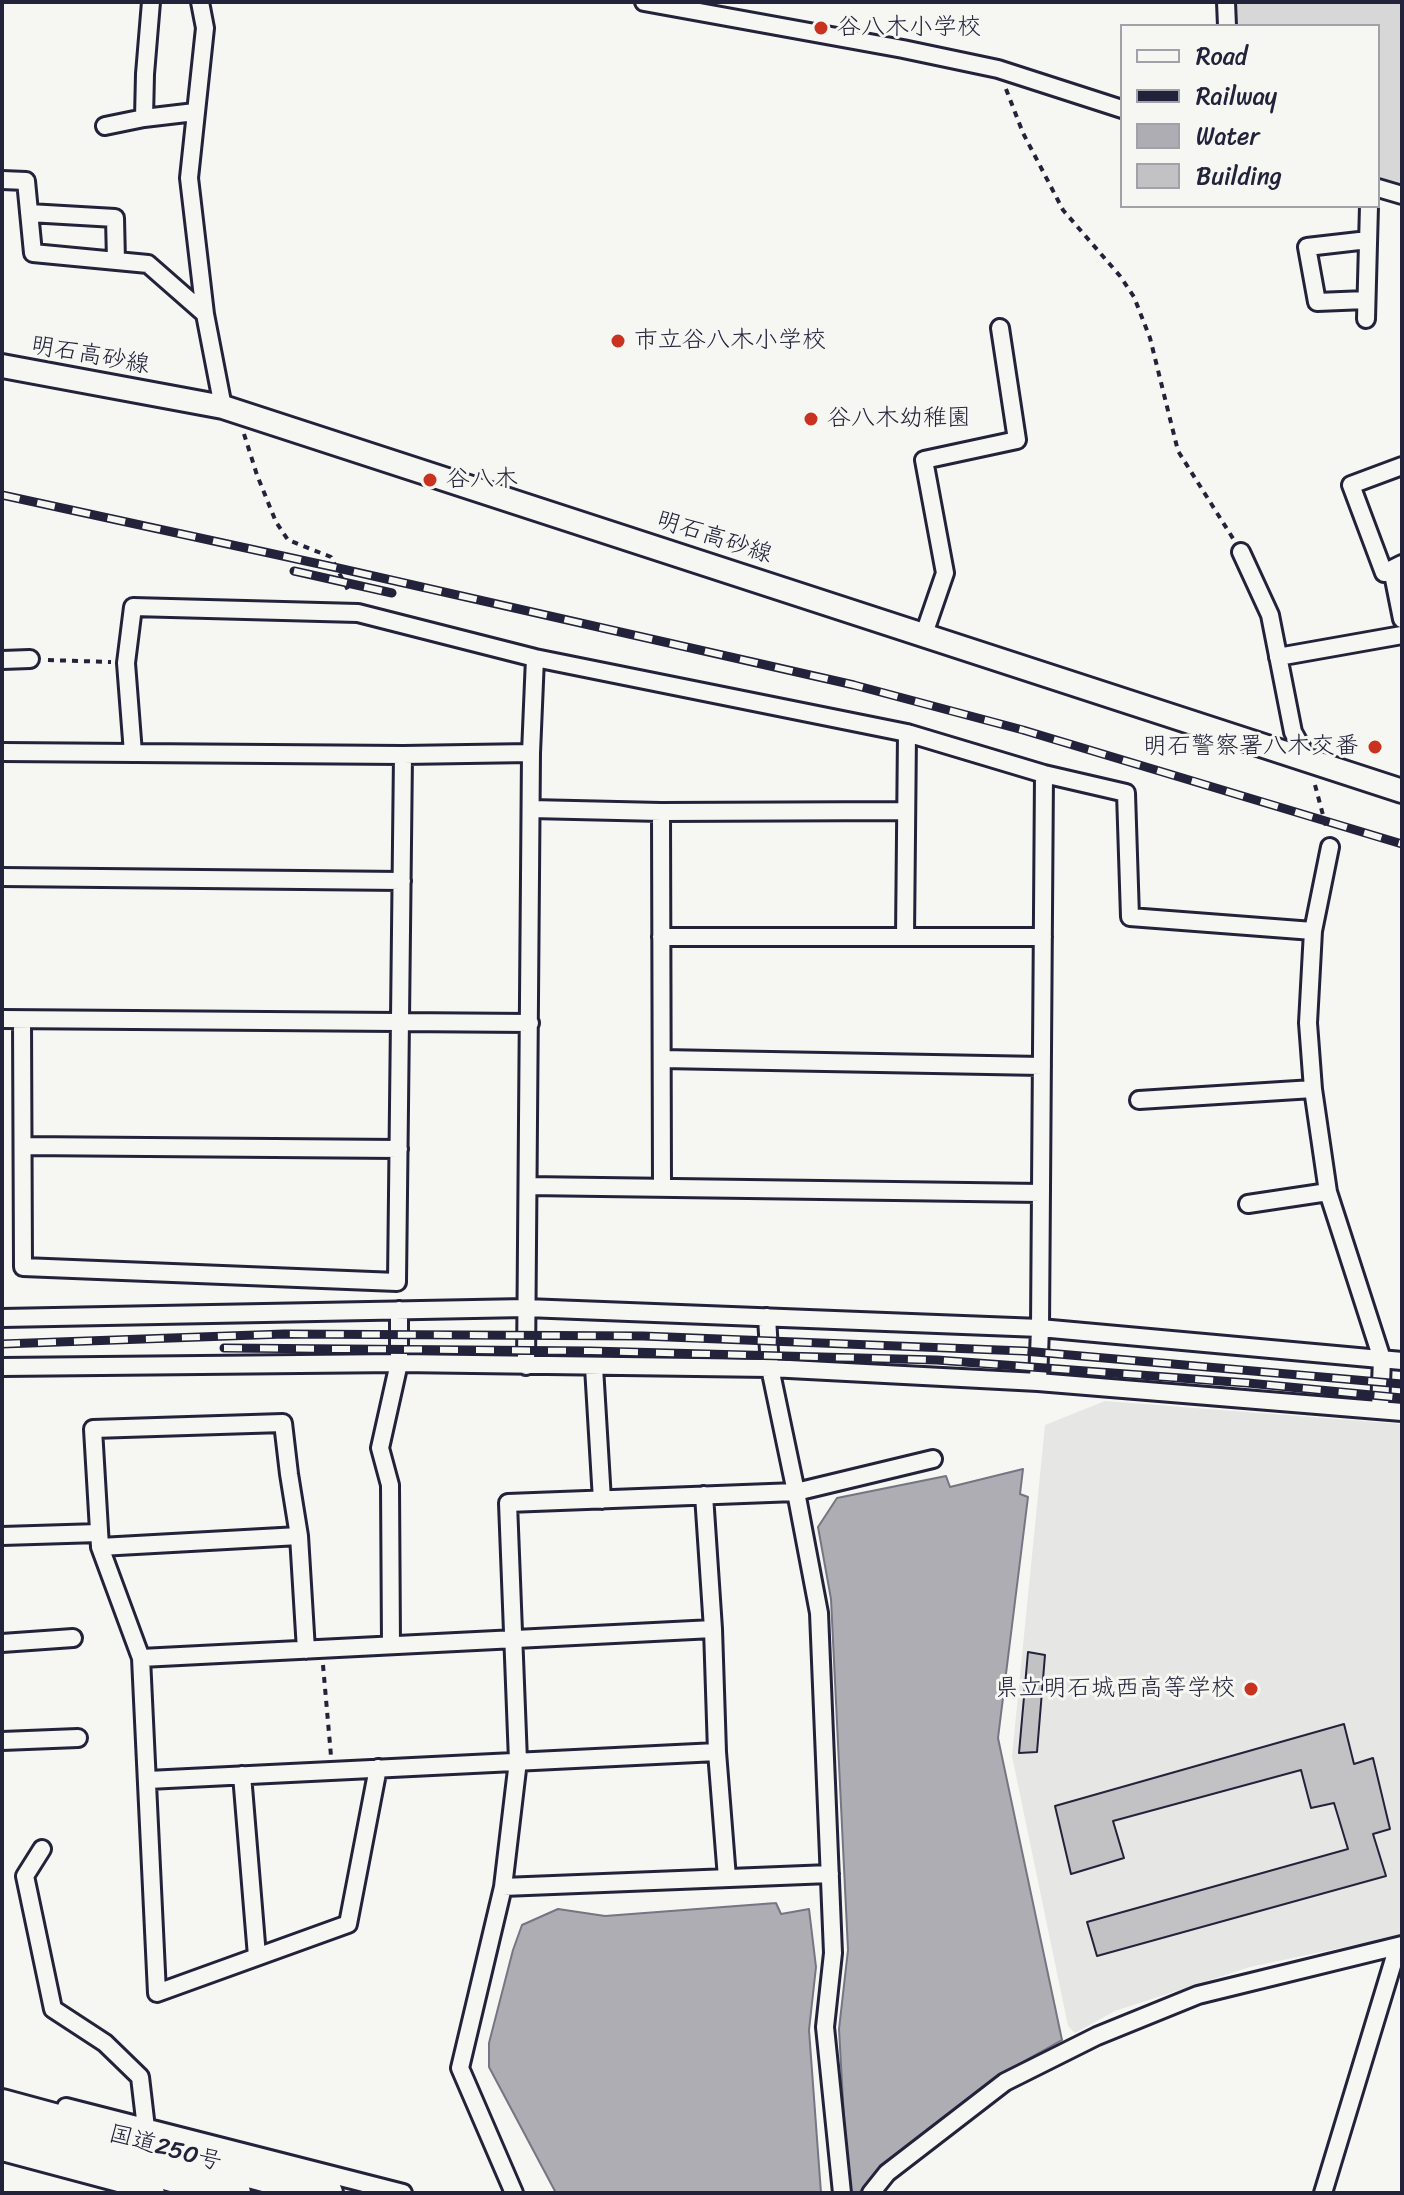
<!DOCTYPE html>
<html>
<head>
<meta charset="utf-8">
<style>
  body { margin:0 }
  #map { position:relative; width:1404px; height:2195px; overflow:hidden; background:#f6f6f2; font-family:Sriracha,sans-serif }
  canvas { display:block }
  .frame { position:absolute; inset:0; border:4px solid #22223b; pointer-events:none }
  .legend { position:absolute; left:1120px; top:24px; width:260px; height:184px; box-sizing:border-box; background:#f6f6f2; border:2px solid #a1a1a9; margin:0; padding:10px 14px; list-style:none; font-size:24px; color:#22223b }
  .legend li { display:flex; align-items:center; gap:16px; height:40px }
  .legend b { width:40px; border:2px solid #a1a1a9 }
</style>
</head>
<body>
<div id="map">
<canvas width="1404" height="2195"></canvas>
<div class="frame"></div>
<ul class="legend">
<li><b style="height:10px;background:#f6f6f2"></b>Road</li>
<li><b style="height:10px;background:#22223b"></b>Railway</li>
<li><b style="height:22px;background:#adadb3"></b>Water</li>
<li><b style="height:22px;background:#c2c2c4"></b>Building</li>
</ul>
</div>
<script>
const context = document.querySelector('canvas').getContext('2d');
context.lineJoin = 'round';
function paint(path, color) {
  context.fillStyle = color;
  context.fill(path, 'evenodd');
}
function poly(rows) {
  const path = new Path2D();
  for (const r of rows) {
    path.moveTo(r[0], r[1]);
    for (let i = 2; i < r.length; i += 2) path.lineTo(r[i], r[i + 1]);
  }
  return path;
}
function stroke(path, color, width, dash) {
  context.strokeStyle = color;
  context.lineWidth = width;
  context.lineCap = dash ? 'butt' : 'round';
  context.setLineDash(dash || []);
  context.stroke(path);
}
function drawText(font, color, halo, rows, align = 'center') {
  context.font = font + ' Sriracha,"Klee One",sans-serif';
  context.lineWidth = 6;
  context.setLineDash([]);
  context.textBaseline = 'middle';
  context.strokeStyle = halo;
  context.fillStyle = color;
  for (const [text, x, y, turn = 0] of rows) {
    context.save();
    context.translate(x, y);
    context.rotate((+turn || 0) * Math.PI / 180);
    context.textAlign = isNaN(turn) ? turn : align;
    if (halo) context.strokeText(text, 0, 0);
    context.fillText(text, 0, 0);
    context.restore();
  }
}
const built = poly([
  [1105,1401,1402,1424,1402,1935,1250,1967,1115,2011,1075,2033,1068,2026,1012,1756,1045,1425]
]);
const green = poly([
  [1232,2,1402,2,1402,185,1378,177,1378,26,1234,26]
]);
const water = poly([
  [1023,1469,1020,1494,1028,1497,998,1738,1062,2040,1001,2074,880,2166,859,2193,854,2193,848,2191,839,2029,848,1950,831,1599,818,1527,837,1498,946,1476,950,1487,1023,1469],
  [776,1903,781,1914,809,1909,816,1967,809,2030,821,2193,556,2193,489,2067,489,2043,513,1950,522,1925,558,1909,605,1916,776,1903]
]);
const building = poly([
  [1028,1652,1045,1655,1037,1752,1019,1753,1028,1652],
  [1344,1724,1354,1764,1373,1758,1390,1829,1373,1834,1386,1876,1097,1956,1087,1922,1348,1849,1334,1803,1311,1808,1301,1770,1113,1821,1124,1858,1071,1874,1055,1806,1344,1724]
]);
const path = poly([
  [1006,89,1023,133,1063,210,1120,276,1134,297,1150,338,1178,451,1234,540],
  [244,434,257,475,276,522,288,540,331,557,350,594],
  [48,660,111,662],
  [1315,785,1327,830],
  [323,1665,331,1756]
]);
const street = poly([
  [200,2,205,28,189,178,205,314,223,407],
  [644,2,903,49,998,69,1122,109],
  [1226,2,1227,26],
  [144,118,145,74,151,2],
  [105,126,144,118,195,112],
  [2,180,26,181,33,253,148,264,205,314],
  [1378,188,1402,195],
  [29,213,115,218,116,261],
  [1366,300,1317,302,1307,247,1368,240],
  [1366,319,1369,206],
  [1402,466,1351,485,1384,573,1402,564],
  [1241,552,1270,615,1293,732,1308,759],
  [1392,569,1402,619],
  [924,634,945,573,924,460,1017,440,1000,328],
  [1278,657,1402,635],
  [2,660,30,659],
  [2,752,403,755,531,753],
  [133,753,126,663,133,607,358,613,535,658,907,733,1044,774,1126,793,1130,917,1313,931],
  [531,809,661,812,906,811],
  [661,812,662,1188],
  [1330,847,1313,931,1308,1023,1313,1089,1328,1192,1382,1359,1380,1409],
  [2,877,402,881],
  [661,937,1043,937],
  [905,937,907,733],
  [2,1019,530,1023],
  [22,1020,23,1267,397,1282,403,755],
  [662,1059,1042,1066],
  [1139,1100,1313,1089],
  [23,1146,399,1149],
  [528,1186,1041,1193],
  [1248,1204,1328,1192],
  [767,1317,770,1368,796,1492,819,1613,833,1953,825,2027,842,2193],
  [2,1318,526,1308,1040,1328,1402,1361],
  [526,1366,531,753,535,658],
  [2,1367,399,1363,770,1368,1038,1382,1402,1412],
  [594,1367,602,1500],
  [1038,1382,1040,1328,1044,774],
  [704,1495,713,1629,717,1752,727,1878],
  [2,1536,99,1533],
  [100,1547,299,1536],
  [2,1643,73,1638],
  [391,1645,390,1485,380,1448,399,1363,399,1310],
  [306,1650,299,1536,289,1474,283,1423,93,1429,100,1547,141,1658,157,1993,348,1924,378,1768],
  [141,1658,713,1629],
  [2,1741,78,1738],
  [242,1775,257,1956],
  [148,1780,717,1752],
  [42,1849,25,1876,53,2009,105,2043,140,2077,146,2128],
  [503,1887,830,1874],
  [66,2107,403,2193],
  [2,2152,156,2193],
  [514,2193,460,2068,503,1887,518,1761,508,1503,796,1492,933,1459],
  [871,2193,887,2173,1005,2082,1097,2036,1198,1995,1402,1945],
  [1323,2193,1398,1946]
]);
const secondary = poly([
  [2,366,223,407,1402,791]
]);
const highway = poly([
  [2,2105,327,2193],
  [2,2130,235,2193]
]);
const rail = poly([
  [2,495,338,568,854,685,1023,730,1402,844],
  [294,571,392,593],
  [2,1344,284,1334,643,1336,1024,1351,1402,1384],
  [224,1348,590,1351,937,1360,1248,1383,1402,1398]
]);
const markers = [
  [821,28,8,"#c8321e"],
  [618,341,8,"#c8321e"],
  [811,419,8,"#c8321e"],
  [430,480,8,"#c8321e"],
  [1375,747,8,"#c8321e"],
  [1251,1689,8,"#c8321e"]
];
const poiNames = [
  ["谷八木小学校",837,28],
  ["市立谷八木小学校",634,341],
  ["谷八木幼稚園",827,419],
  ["谷八木",446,480],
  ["明石警察署八木交番",1359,747,"right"],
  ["県立明石城西高等学校",1235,1689,"right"]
];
const streetNames = [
  ["明石高砂線",90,356,10],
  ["明石高砂線",714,538,18],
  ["国道250号",165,2149,15]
];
paint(built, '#e6e6e4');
paint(green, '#d7d7d7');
paint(water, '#adadb3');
stroke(water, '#757583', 2);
paint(building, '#c2c2c4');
stroke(building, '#22223b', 2);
stroke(street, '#22223b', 22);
stroke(secondary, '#22223b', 28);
stroke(highway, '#22223b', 36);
stroke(path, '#22223b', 4, [6, 6]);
stroke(street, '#f6f6f2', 16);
stroke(secondary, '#f6f6f2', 22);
stroke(highway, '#f6f6f2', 30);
stroke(rail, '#22223b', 9);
stroke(rail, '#f6f6f2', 6, [18]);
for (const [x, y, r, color] of markers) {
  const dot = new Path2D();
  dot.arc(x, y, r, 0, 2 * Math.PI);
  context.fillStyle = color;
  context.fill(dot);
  stroke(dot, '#f6f6f2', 3);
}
drawText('24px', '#22223b', '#f6f6f2', poiNames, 'left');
drawText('24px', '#22223b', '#f6f6f2', streetNames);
</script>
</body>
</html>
